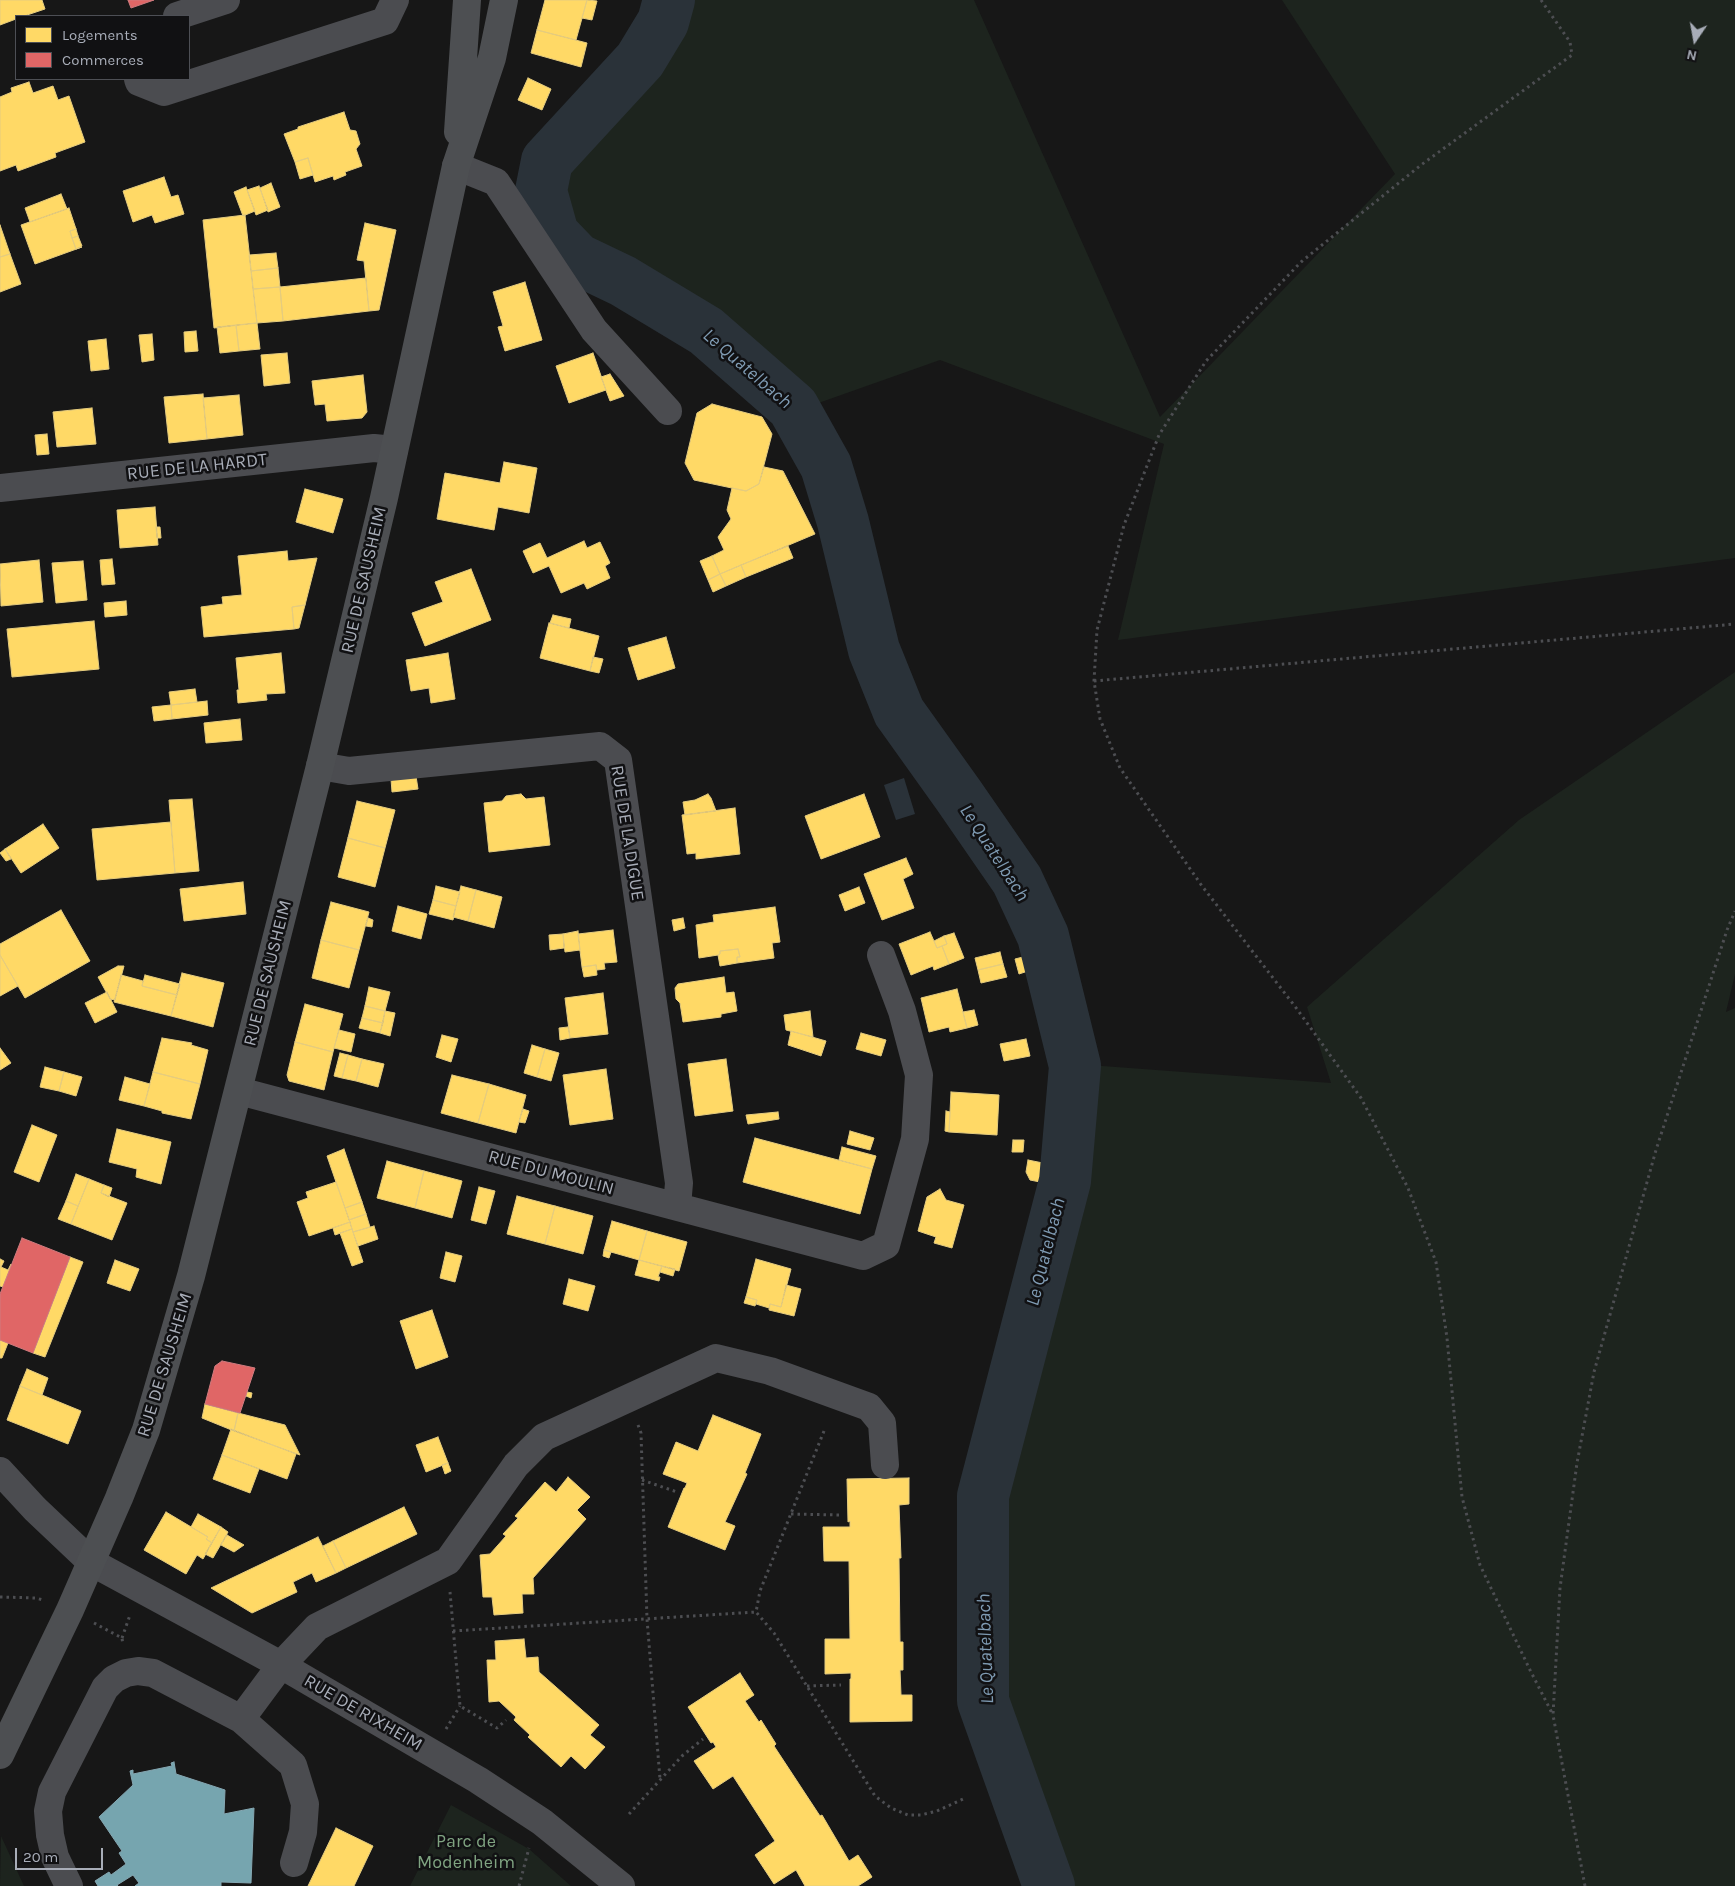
<!DOCTYPE html>
<html>
<head>
<meta charset="utf-8">
<style>
  body { margin:0 }
  #map { position:relative; width:1735px; height:1886px; overflow:hidden; background:#171717; font-family:Karla,sans-serif }
  canvas { display:block }
  .legend { position:absolute; left:15px; top:15px; width:175px; height:65px; box-sizing:border-box; background:#111113; border:1px solid #4d4f55; margin:0; padding:6px 9px; list-style:none; font-size:15px; color:#a8adb8 }
  .legend li { display:flex; align-items:center; gap:10px; height:25px }
  .legend b { width:25px; border:1px solid #4d4f55 }
  .north { position:absolute; left:1670px; top:15px; width:50px; height:50px; -webkit-text-stroke:4px #111113; paint-order:stroke; rotate:192deg; font-size:14px; font-weight:700; line-height:20px; text-align:center; color:#a8adb8 }
  .north::after { content:''; display:block; margin:auto; width:18px; height:22px; background:#a8adb8; clip-path:polygon(50% 0,100% 100%,50% 72%,0 100%) }
  .scale { position:absolute; left:15px; top:1848px; width:88px; height:22px; box-sizing:border-box; border:2px solid #a8adb8; border-top:0; padding-left:6px; font-size:15px; line-height:18px; white-space:nowrap; color:#a8adb8; -webkit-text-stroke:4px #111113; paint-order:stroke }
</style>
</head>
<body>
<div id="map">
<canvas width="1735" height="1886"></canvas>
<ul class="legend">
<li><b style="height:14px;background:#ffd966"></b>Logements</li>
<li><b style="height:14px;background:#e06666"></b>Commerces</li>
</ul>
<div class="north">N</div>
<div class="scale">20 m</div>
</div>
<script>
const context = document.querySelector('canvas').getContext('2d');
context.lineJoin = 'round';
function paint(path, color) {
  context.fillStyle = color;
  context.fill(path, 'evenodd');
}
function poly(rows) {
  const path = new Path2D();
  for (const r of rows) {
    path.moveTo(r[0], r[1]);
    for (let i = 2; i < r.length; i += 2) path.lineTo(r[i], r[i + 1]);
  }
  return path;
}
function stroke(path, color, width, dash) {
  context.strokeStyle = color;
  context.lineWidth = width;
  context.lineCap = dash ? 'butt' : 'round';
  context.setLineDash(dash || []);
  context.stroke(path);
}
function drawText(font, color, halo, rows, align = 'center') {
  context.font = font + ' Karla,sans-serif';
  context.lineWidth = 5;
  context.setLineDash([]);
  context.textBaseline = 'middle';
  context.strokeStyle = halo;
  context.fillStyle = color;
  for (const [text, x, y, turn = 0] of rows) {
    context.save();
    context.translate(x, y);
    context.rotate((+turn || 0) * Math.PI / 180);
    context.textAlign = isNaN(turn) ? turn : align;
    if (halo) context.strokeText(text, 0, 0);
    context.fillText(text, 0, 0);
    context.restore();
  }
}
const green = poly([
  [682,0,974,0,1160,417,1395,174,1282,0,1735,0,1735,558,1118,640,1164,444,940,360,810,406,711,323,573,229,560,165,677,31],
  [1735,672,1735,974,1726,1012,1735,1008,1735,1886,1067,1886,996,1700,998,1494,1077,1192,1089,1065,1331,1083,1307,1007,1519,820],
  [451,1805,529,1849,571,1886,410,1886],
  [1,1836,24,1886,0,1886]
]);
const water = poly([
  [904,778,915,814,896,820,884,785]
]);
const homes = poly([
  [0,0,42,0,45,9,24,16,16,16,16,19,0,25,0,0],
  [545,0,587,0,576,40,537,30,545,0],
  [587,0,597,1,592,20,582,18,587,0],
  [537,30,587,43,581,67,531,53,537,30],
  [528,78,551,89,542,110,518,100,528,78],
  [29,82,33,93,53,86,58,100,69,96,85,142,55,153,56,157,18,171,16,165,0,171,0,97,12,92,11,88,29,82],
  [344,112,350,130,356,131,360,144,356,149,362,166,345,172,346,175,334,180,333,176,315,182,308,158,295,162,284,134,298,129,298,127,344,112],
  [308,158,313,175,300,179,295,162,308,158],
  [164,177,171,197,178,195,184,214,155,223,152,215,133,222,123,191,164,177],
  [271,183,280,207,268,212,260,188,271,183],
  [259,186,268,210,256,215,247,190,259,186],
  [246,187,255,211,243,216,234,192,246,187],
  [61,194,67,209,30,222,25,208,61,194],
  [69,208,76,229,70,231,72,238,76,249,82,247,35,264,21,225,69,208],
  [245,215,257,323,214,328,203,220,245,215],
  [365,223,396,230,379,310,369,311,364,261,357,260,365,223],
  [0,225,10,254,0,257,0,225],
  [76,229,78,236,72,238,70,231,76,229],
  [78,236,82,246,76,249,72,238,78,236],
  [276,253,278,268,251,271,249,255,276,253],
  [10,254,21,284,0,292,0,257,10,254],
  [278,268,280,287,253,289,251,271,278,268],
  [366,278,369,311,283,321,280,287,366,278],
  [525,282,542,340,505,351,498,327,503,326,493,292,525,282],
  [280,287,283,321,257,323,253,289,280,287],
  [257,323,260,349,239,351,236,325,257,323],
  [236,325,239,351,220,353,217,327,236,325],
  [196,331,198,351,185,352,184,332,196,331],
  [152,334,154,360,142,362,139,335,152,334],
  [106,339,109,369,91,371,88,341,106,339],
  [287,353,290,383,264,386,261,355,287,353],
  [593,353,606,390,569,403,556,366,593,353],
  [610,374,624,396,610,401,601,377,610,374],
  [363,375,367,412,362,418,327,421,325,404,315,405,312,381,363,375],
  [203,394,207,439,169,443,164,397,203,394],
  [239,395,243,435,207,439,203,398,239,395],
  [712,404,762,417,772,434,759,484,746,491,694,480,685,463,697,413,712,404],
  [92,408,96,444,57,447,53,412,92,408],
  [47,434,49,454,37,455,35,435,47,434],
  [504,462,537,468,529,513,498,507,494,530,437,519,445,473,500,483,504,462],
  [764,467,783,471,815,534,720,574,712,556,724,550,718,537,731,519,727,510,732,488,746,491,759,484,764,467],
  [305,489,343,499,333,533,296,522,305,489],
  [155,507,158,545,120,548,117,510,155,507],
  [156,527,160,527,161,538,157,538,156,527],
  [584,541,587,548,600,542,610,563,605,566,610,578,587,589,584,583,561,593,549,566,533,573,523,551,540,543,547,558,584,541],
  [788,546,793,558,746,577,741,565,788,546],
  [287,551,288,561,317,558,305,605,292,607,294,629,204,637,201,607,223,604,222,597,242,595,238,556,287,551],
  [712,556,720,574,708,580,700,561,712,556],
  [112,559,115,584,102,585,100,560,112,559],
  [39,560,43,602,1,606,0,564,39,560],
  [83,561,87,600,56,603,52,563,83,561],
  [741,565,746,577,726,586,720,574,741,565],
  [471,569,491,620,425,646,412,613,443,602,435,582,471,569],
  [720,574,726,586,713,592,708,580,720,574],
  [126,601,127,615,105,617,104,603,126,601],
  [305,605,299,628,294,629,292,607,305,605],
  [553,615,571,619,569,628,550,623,553,615],
  [94,621,99,669,12,677,7,629,94,621],
  [549,623,599,636,590,671,540,658,549,623],
  [666,637,675,668,638,680,628,648,666,637],
  [281,653,285,693,266,694,267,700,238,703,237,690,239,690,236,658,281,653],
  [448,653,455,699,431,703,429,688,411,691,406,660,448,653],
  [593,657,603,659,599,673,590,671,593,657],
  [195,689,197,702,171,705,169,692,195,689],
  [207,701,208,715,172,719,171,705,207,701],
  [171,705,172,719,154,721,152,707,171,705],
  [240,719,242,740,206,743,204,723,240,719],
  [416,776,418,789,392,792,391,779,416,776],
  [521,794,526,799,544,797,550,845,489,852,484,803,502,801,506,796,521,794],
  [708,794,711,798,716,811,685,815,683,802,695,800,708,794],
  [864,794,880,837,821,859,805,816,864,794],
  [192,799,199,871,175,873,169,800,192,799],
  [357,801,395,810,385,848,348,838,357,801],
  [735,808,740,854,696,859,696,853,687,854,682,815,735,808],
  [171,822,175,873,97,880,92,829,171,822],
  [43,824,59,848,21,873,5,849,43,824],
  [348,838,385,848,375,887,338,877,348,838],
  [5,849,11,859,6,861,0,853,5,849],
  [906,858,913,874,903,879,914,908,882,920,864,874,906,858],
  [243,882,246,914,184,921,180,889,243,882],
  [436,886,460,892,456,906,433,900,436,886],
  [461,886,476,890,468,921,453,917,461,886],
  [859,887,865,903,845,911,839,895,859,887],
  [476,890,502,897,494,928,468,921,476,890],
  [433,900,456,906,453,920,429,914,433,900],
  [331,902,369,912,359,950,321,940,331,902],
  [398,906,427,914,421,939,392,931,398,906],
  [775,907,780,942,772,943,774,958,737,963,737,957,740,957,738,949,720,951,720,954,718,955,699,958,696,925,714,922,713,915,775,907],
  [61,910,90,961,25,998,0,955,0,944,61,910],
  [368,918,373,920,372,927,366,926,368,918],
  [683,918,685,928,674,931,672,920,683,918],
  [613,930,617,962,604,963,605,969,597,970,596,965,582,967,578,934,613,930],
  [578,931,580,950,565,952,563,934,578,931],
  [930,932,937,948,942,946,949,964,934,970,933,966,911,975,899,944,930,932],
  [954,933,964,958,949,964,942,946,947,944,944,936,954,933],
  [563,934,564,948,550,950,549,935,563,934],
  [944,936,947,944,937,948,934,941,944,936],
  [321,940,359,950,349,988,312,978,321,940],
  [738,949,740,957,737,957,737,963,720,966,718,955,720,954,720,951,738,949],
  [1000,952,1003,964,978,970,975,958,1000,952],
  [0,955,18,986,0,996,0,955],
  [1027,956,1031,970,1019,974,1015,959,1027,956],
  [1003,964,1007,977,981,983,978,970,1003,964],
  [596,965,597,975,584,977,582,967,596,965],
  [118,966,124,966,115,1000,110,999,98,977,118,966],
  [182,973,224,983,213,1027,171,1016,182,973],
  [121,975,143,981,142,986,177,995,171,1016,114,1002,121,975],
  [145,975,180,984,177,995,142,986,145,975],
  [724,977,726,993,734,992,737,1011,721,1014,721,1017,683,1022,680,1003,676,999,675,988,678,984,724,977],
  [369,987,390,992,385,1011,365,1006,369,987],
  [957,989,967,1028,950,1032,949,1027,929,1032,921,998,957,989],
  [107,992,117,1012,95,1023,85,1003,107,992],
  [603,993,608,1034,570,1038,565,998,603,993],
  [305,1004,343,1014,333,1052,295,1042,305,1004],
  [365,1006,385,1011,383,1023,362,1018,365,1006],
  [974,1010,978,1025,967,1028,963,1012,974,1010],
  [385,1011,395,1013,390,1036,380,1033,385,1011],
  [810,1011,813,1037,786,1030,784,1015,810,1011],
  [362,1018,383,1023,380,1033,359,1028,362,1018],
  [568,1027,570,1038,560,1040,559,1028,568,1027],
  [339,1030,355,1034,351,1052,334,1048,339,1030],
  [791,1031,826,1041,821,1056,788,1045,791,1031],
  [861,1033,886,1040,881,1056,856,1049,861,1033],
  [442,1035,458,1039,451,1062,436,1057,442,1035],
  [162,1038,192,1043,191,1045,208,1050,200,1084,153,1072,162,1038],
  [1026,1039,1030,1056,1004,1061,1000,1044,1026,1039],
  [295,1042,333,1052,324,1090,289,1081,287,1075,295,1042],
  [532,1045,545,1049,537,1077,524,1073,532,1045],
  [0,1048,11,1063,0,1070,0,1048],
  [545,1049,559,1053,551,1081,537,1077,545,1049],
  [340,1053,348,1055,342,1078,334,1076,340,1053],
  [348,1055,362,1059,356,1081,342,1078,348,1055],
  [362,1059,384,1064,378,1087,356,1081,362,1059],
  [726,1059,733,1111,695,1116,688,1064,726,1059],
  [45,1067,64,1072,59,1091,40,1087,45,1067],
  [606,1069,613,1119,570,1125,563,1075,606,1069],
  [64,1072,82,1077,76,1096,59,1091,64,1072],
  [153,1072,200,1084,191,1119,162,1113,162,1111,144,1106,153,1072],
  [452,1075,489,1084,478,1123,441,1113,452,1075],
  [125,1077,150,1084,144,1106,119,1100,125,1077],
  [489,1084,526,1095,516,1133,478,1123,489,1084],
  [951,1092,999,1095,997,1135,949,1132,951,1092],
  [523,1109,529,1111,525,1123,519,1122,523,1109],
  [946,1111,950,1112,949,1132,945,1131,946,1111],
  [778,1112,779,1119,748,1124,746,1115,778,1112],
  [32,1125,57,1135,39,1182,14,1172,32,1125],
  [117,1129,171,1142,161,1184,136,1177,137,1169,109,1162,117,1129],
  [850,1131,874,1138,870,1150,847,1144,850,1131],
  [755,1138,872,1169,860,1214,743,1182,755,1138],
  [1013,1140,1024,1140,1023,1152,1012,1152,1013,1140],
  [842,1147,876,1156,872,1169,839,1160,842,1147],
  [344,1149,362,1202,345,1208,327,1156,344,1149],
  [1028,1160,1043,1163,1040,1182,1030,1180,1026,1172,1028,1160],
  [387,1161,424,1171,415,1208,377,1198,387,1161],
  [424,1171,462,1181,452,1218,415,1208,424,1171],
  [76,1174,89,1179,78,1206,66,1201,76,1174],
  [89,1179,104,1185,101,1193,127,1203,112,1240,71,1224,89,1179],
  [336,1182,350,1222,309,1236,297,1202,308,1198,306,1192,336,1182],
  [104,1185,112,1188,109,1197,101,1193,104,1185],
  [479,1187,495,1191,486,1224,471,1220,479,1187],
  [940,1189,946,1200,964,1205,952,1248,934,1243,936,1237,918,1231,927,1197,940,1189],
  [517,1196,555,1206,545,1244,507,1234,517,1196],
  [66,1201,78,1206,71,1224,58,1219,66,1201],
  [362,1202,366,1214,349,1220,345,1208,362,1202],
  [555,1206,593,1216,583,1254,545,1244,555,1206],
  [366,1214,370,1227,353,1232,349,1220,366,1214],
  [612,1221,647,1231,639,1260,604,1250,612,1221],
  [350,1222,352,1229,335,1235,333,1228,350,1222],
  [374,1226,378,1239,358,1246,353,1232,374,1226],
  [352,1229,363,1262,352,1266,340,1233,352,1229],
  [647,1231,687,1242,679,1271,639,1260,647,1231],
  [604,1250,611,1252,609,1258,603,1256,604,1250],
  [446,1252,462,1256,455,1282,440,1278,446,1252],
  [70,1257,83,1262,45,1357,33,1353,70,1257],
  [0,1259,4,1261,1,1267,8,1270,11,1264,12,1265,3,1287,0,1286,0,1259],
  [756,1259,791,1269,781,1307,770,1304,769,1308,756,1304,757,1300,746,1297,756,1259],
  [115,1260,139,1269,130,1291,107,1283,115,1260],
  [639,1260,662,1266,658,1277,660,1277,659,1281,635,1275,639,1260],
  [662,1266,675,1269,673,1276,660,1272,662,1266],
  [569,1279,595,1286,588,1311,563,1304,569,1279],
  [786,1285,801,1289,794,1316,769,1310,770,1304,781,1307,786,1285],
  [746,1297,757,1300,755,1306,744,1303,746,1297],
  [432,1310,448,1357,416,1369,400,1321,432,1310],
  [0,1340,8,1343,2,1358,0,1358,0,1340],
  [27,1369,48,1378,42,1395,20,1386,27,1369],
  [20,1386,81,1411,68,1444,7,1420,20,1386],
  [247,1392,252,1393,251,1398,246,1396,247,1392],
  [205,1404,238,1413,234,1431,202,1418,205,1404],
  [238,1413,285,1425,300,1455,234,1431,238,1413],
  [713,1415,761,1434,745,1473,747,1474,725,1522,735,1526,725,1550,668,1527,684,1488,685,1488,687,1483,663,1474,676,1442,698,1451,713,1415],
  [231,1429,296,1454,287,1479,222,1455,231,1429],
  [438,1437,448,1463,426,1472,416,1445,438,1437],
  [222,1455,259,1469,250,1493,213,1479,222,1455],
  [448,1463,451,1471,445,1474,442,1465,448,1463],
  [568,1477,590,1497,577,1510,586,1519,533,1578,534,1594,522,1594,523,1613,494,1615,492,1597,483,1597,480,1555,490,1554,506,1536,503,1534,518,1518,515,1516,545,1482,556,1492,568,1477],
  [909,1478,909,1504,899,1505,901,1558,899,1558,900,1642,903,1642,903,1670,900,1670,901,1695,912,1695,912,1721,850,1722,850,1679,851,1679,851,1673,825,1674,825,1639,850,1639,849,1561,824,1561,823,1527,850,1527,850,1521,848,1522,847,1479,909,1478],
  [404,1507,417,1534,346,1568,333,1541,404,1507],
  [166,1512,208,1537,206,1539,212,1543,203,1559,197,1555,186,1574,144,1550,166,1512],
  [198,1514,221,1527,212,1543,206,1539,208,1537,191,1527,198,1514],
  [221,1527,228,1532,213,1558,205,1554,221,1527],
  [227,1535,244,1545,234,1552,221,1545,227,1535],
  [318,1537,336,1573,316,1582,312,1573,293,1582,297,1592,252,1613,211,1588,318,1537],
  [333,1541,346,1568,336,1573,323,1546,333,1541],
  [524,1639,526,1658,538,1657,539,1672,599,1725,590,1735,605,1747,585,1769,571,1756,561,1767,528,1737,530,1735,514,1720,516,1717,499,1701,489,1702,487,1660,496,1660,495,1641,524,1639],
  [740,1673,754,1695,745,1701,759,1722,761,1720,776,1744,774,1746,820,1816,822,1815,849,1861,858,1855,872,1877,858,1886,805,1886,796,1870,774,1884,755,1855,775,1841,733,1776,713,1789,694,1761,716,1747,713,1742,711,1743,688,1707,740,1673],
  [336,1828,373,1846,354,1886,308,1886,336,1828]
]);
const shops = poly([
  [128,0,154,0,131,8,128,0],
  [22,1238,70,1257,33,1353,0,1340,0,1294,22,1238],
  [222,1361,255,1368,240,1413,205,1404,215,1366,222,1361]
]);
const public = poly([
  [174,1762,176,1774,225,1790,224,1814,254,1808,251,1883,221,1882,221,1886,135,1886,139,1883,133,1875,117,1885,118,1886,98,1886,95,1881,109,1872,111,1875,126,1864,119,1853,122,1851,99,1817,133,1785,130,1771,133,1770,133,1774,172,1766,171,1763,174,1762]
]);
const river = poly([
  [669,0,663,22,640,60,547,161,541,191,553,234,577,259,623,281,706,331,793,407,826,466,843,522,874,650,899,712,959,796,1017,880,1043,936,1075,1066,1065,1181,983,1496,983,1701,1049,1886]
]);
const path = poly([
  [1541,0,1570,42,1572,55,1421,165,1301,262,1206,361,1159,435,1124,525,1097,630,1094,681,1100,719,1120,768,1202,886,1297,1009,1361,1098,1408,1188,1436,1262,1447,1338,1462,1497,1480,1565,1530,1670,1553,1715],
  [1094,681,1735,624],
  [638,1425,641,1433,647,1619,660,1779],
  [824,1431,760,1591,756,1612,774,1633,875,1796,891,1808,908,1815,921,1815,937,1811,963,1799],
  [642,1480,677,1492],
  [791,1514,839,1515],
  [450,1592,460,1706,497,1728,506,1720],
  [0,1597,36,1598,43,1600],
  [94,1623,122,1638,123,1645],
  [453,1631,756,1612],
  [122,1638,130,1615],
  [807,1686,841,1685],
  [446,1729,460,1706],
  [629,1814,682,1756,703,1739],
  [519,1886,529,1848],
  [1585,1886,1553,1715,1560,1588,1577,1463,1594,1372,1656,1150,1727,930,1735,911]
]);
const minor = poly([
  [177,16,226,0],
  [138,79,139,82,164,92,385,21,395,0],
  [456,166,496,182,594,330,668,411],
  [0,488,374,448,394,450],
  [320,766,349,771,600,746,618,760,679,1183,677,1206],
  [239,1091,863,1256,886,1245,915,1139,919,1075,902,1011,881,955],
  [0,1471,35,1509,91,1562,281,1665,478,1780,542,1822,621,1886],
  [241,1719,281,1665,317,1627,448,1561,516,1465,544,1437,716,1358,770,1371,869,1407,882,1423,885,1465],
  [69,1886,55,1857,50,1835,48,1811,52,1792,105,1688,114,1679,126,1673,138,1671,153,1673,241,1719,293,1765,305,1804,303,1832,294,1863]
]);
const major = poly([
  [458,132,467,0],
  [0,1755,70,1610,119,1498,146,1430,191,1276,320,766,384,498,456,166,492,58,504,0]
]);
const streetNames = [
  ["RUE DE LA HARDT",197,467,-6],
  ["RUE DE SAUSHEIM",364,580,-77],
  ["RUE DE LA DIGUE",627,833,81],
  ["RUE DE SAUSHEIM",268,973,-76],
  ["RUE DU MOULIN",551,1173,15],
  ["RUE DE SAUSHEIM",165,1365,-73],
  ["RUE DE RIXHEIM",363,1713,30]
];
const parkNames = [
  ["Parc de",466,1842],
  ["Modenheim",466,1863]
];
const waterNames = [
  ["Le Quatelbach",747,369,41],
  ["Le Quatelbach",994,853,57],
  ["Le Quatelbach",1046,1252,-76],
  ["Le Quatelbach",986,1649,-92]
];
paint(green, '#1d241e');
paint(water, '#2a3239');
paint(homes, '#ffd966');
stroke(homes, '#e5cc7f', 1);
paint(shops, '#e06666');
stroke(shops, '#cf7b7f', 1);
paint(public, '#76a5af');
stroke(public, '#85a7b2', 1);
stroke(river, '#2a3239', 52);
stroke(path, '#4d4e52', 3, [2.5, 4]);
stroke(minor, '#4b4c50', 28);
stroke(major, '#4d4f52', 28);
drawText('18px', '#a8adb8', '#111113', streetNames);
drawText('18px', '#7fa381', '#111113', parkNames);
drawText('italic 19px', '#7f9bb3', '#111113', waterNames);
</script>
</body>
</html>
